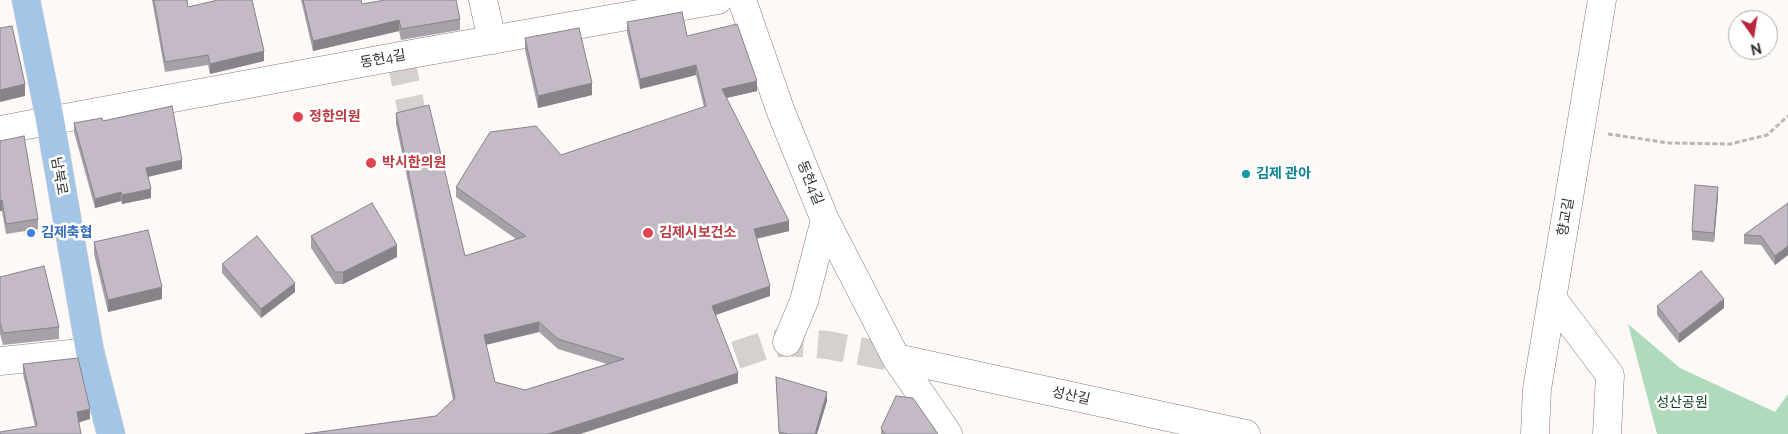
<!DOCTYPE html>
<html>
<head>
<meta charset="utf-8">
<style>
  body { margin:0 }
  #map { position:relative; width:1788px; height:434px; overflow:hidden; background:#fef8f6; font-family:Raleway,sans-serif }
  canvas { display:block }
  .north { position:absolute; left:1728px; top:10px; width:50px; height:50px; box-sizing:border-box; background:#fff; border:1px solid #aeacab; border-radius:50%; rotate:167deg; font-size:14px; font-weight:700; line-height:20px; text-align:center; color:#342f2d }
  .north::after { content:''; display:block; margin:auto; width:18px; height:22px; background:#b9273c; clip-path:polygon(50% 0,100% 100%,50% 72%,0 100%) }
</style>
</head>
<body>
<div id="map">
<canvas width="1788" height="434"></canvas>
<div class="north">N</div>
</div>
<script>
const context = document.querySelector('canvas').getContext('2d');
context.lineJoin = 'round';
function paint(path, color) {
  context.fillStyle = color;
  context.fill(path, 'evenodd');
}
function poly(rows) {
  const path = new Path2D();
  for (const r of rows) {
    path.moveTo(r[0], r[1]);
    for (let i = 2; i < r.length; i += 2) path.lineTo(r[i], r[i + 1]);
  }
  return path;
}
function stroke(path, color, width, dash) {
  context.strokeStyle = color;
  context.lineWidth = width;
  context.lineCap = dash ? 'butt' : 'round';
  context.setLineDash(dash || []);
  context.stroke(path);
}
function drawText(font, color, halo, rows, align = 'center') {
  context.font = font + ' Raleway,"Noto Sans KR",sans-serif';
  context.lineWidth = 5;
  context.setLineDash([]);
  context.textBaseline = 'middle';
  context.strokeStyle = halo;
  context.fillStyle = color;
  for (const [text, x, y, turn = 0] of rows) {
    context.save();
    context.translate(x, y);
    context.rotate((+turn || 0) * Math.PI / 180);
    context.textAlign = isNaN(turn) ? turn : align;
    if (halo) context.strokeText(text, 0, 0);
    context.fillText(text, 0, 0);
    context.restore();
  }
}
const green = poly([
  [1628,324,1680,368,1775,412,1788,394,1788,434,1657,434]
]);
const minorTunnel = poly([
  [400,56,419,146],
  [696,369,763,346,787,342,827,345,896,358]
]);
const path = poly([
  [1608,134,1669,143,1730,144,1767,135,1788,116]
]);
const minor = poly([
  [483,0,492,40],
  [742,0,781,112,825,220,896,358,948,434],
  [0,130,400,56,718,0],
  [1552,298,1610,375,1607,434],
  [787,342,804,301,825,220],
  [896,358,1246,434],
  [0,361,90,352],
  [1535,434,1537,389,1602,0]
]);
const major = poly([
  [26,0,50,120,90,352,111,434]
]);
const wall = poly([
  [152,0,187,0,188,7,264,61,210,74,208,65,165,72],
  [301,0,361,0,362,4,460,19,460,30,401,40,399,31,313,51],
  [627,22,687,36,757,91,726,98,789,231,756,239,770,296,716,315,738,383,580,434,305,434,436,416,453,400,396,124,396,113,465,256,516,239,456,197,456,187,561,155,704,107,696,75,640,89,627,32],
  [539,332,558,349,607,364,525,390,495,382,486,345],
  [525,38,592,95,538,108,525,50],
  [103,121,182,169,148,177,151,198,122,204,121,201,95,208,74,132,74,123],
  [0,141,38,219,38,229,6,234,2,211],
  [1718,196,1714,242,1692,240,1692,231],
  [1788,203,1788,255,1775,265,1761,245,1744,244,1744,235],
  [311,236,397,257,343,284,335,284,311,248],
  [94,242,162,299,108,312,94,254],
  [222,264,295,292,261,318,222,273],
  [0,277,59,327,59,339,3,345,0,334],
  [1657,306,1724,308,1679,343,1657,315],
  [23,364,90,419,79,422,35,426,23,374],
  [776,377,827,401,817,434,779,434],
  [881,428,938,434,881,434]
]);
const shadedWall = poly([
  [399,20,399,31,313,51,313,41],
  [264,51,264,61,210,74,210,64],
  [696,65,696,75,640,89,640,79],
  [757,81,757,91,722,99,722,89],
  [592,83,592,95,538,108,538,96],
  [25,84,25,96,0,102,0,90],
  [182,160,182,169,146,177,146,168],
  [1718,187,1718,196,1714,242,1714,233],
  [151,189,151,198,122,204,122,195],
  [121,192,121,201,95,208,95,199],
  [2,200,2,211,0,211,0,201],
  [789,221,789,231,754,239,754,229],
  [397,245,397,257,343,284,343,272],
  [1788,246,1788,255,1775,265,1775,256],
  [295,283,295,292,261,318,261,309],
  [770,286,770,296,712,316,712,306],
  [162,287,162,299,108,312,108,300],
  [1724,299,1724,308,1679,343,1679,334],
  [539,322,539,332,484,345,484,335],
  [738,373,738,383,580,434,548,434],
  [827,392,827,401,817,434,815,434],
  [90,409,90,419,77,423,77,412]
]);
const building = poly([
  [154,0,187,0,188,7,218,0,252,0,264,51,210,64,208,55,165,62,154,0],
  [303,0,361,0,362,4,385,0,456,0,460,19,401,29,399,20,313,41,303,0],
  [682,12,687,36,737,24,757,81,722,89,789,221,754,229,770,286,712,306,738,373,548,434,305,434,436,416,455,398,396,113,429,105,465,256,526,236,456,187,490,132,536,126,561,155,706,106,696,65,640,79,627,22,682,12],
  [539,322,558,339,624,359,525,390,495,382,484,335,539,322],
  [12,26,25,84,0,90,0,28,12,26],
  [579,28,592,83,538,96,525,38,579,28],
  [172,106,182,160,146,168,151,189,122,195,121,192,95,199,74,123,102,118,103,121,172,106],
  [24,136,38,219,6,224,2,200,0,201,0,141,24,136],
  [1695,185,1718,187,1714,233,1692,231,1695,185],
  [372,203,397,245,343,272,335,272,311,236,372,203],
  [1788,203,1788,246,1775,256,1761,236,1744,235,1788,203],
  [148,230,162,287,108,300,94,242,148,230],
  [257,236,295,283,261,309,222,264,257,236],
  [44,266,59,327,3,333,0,322,0,277,44,266],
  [1701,271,1724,299,1679,334,1657,306,1701,271],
  [78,358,90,409,77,412,81,434,0,434,0,432,37,426,23,364,78,358],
  [776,377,827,392,815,434,788,434,779,432,776,377],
  [896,396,913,398,938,434,885,434,881,428,896,396]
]);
const markers = [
  [298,117,6,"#e0444e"],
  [371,163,6,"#e0444e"],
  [1246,174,5,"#0f9aa8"],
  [31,233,5,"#3f7fe0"],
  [648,233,6,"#e0444e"]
];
const streetNames = [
  ["동헌4길",383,59,-10],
  ["남북로",59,176,80],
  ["동헌4길",810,183,68],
  ["향교길",1566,217,-80],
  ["성산길",1071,396,12]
];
const healthNames = [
  ["정한의원",309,117],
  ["박시한의원",382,163],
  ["김제시보건소",659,233]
];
const cultureNames = [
  ["김제 관아",1256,174]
];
const shopNames = [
  ["김제축협",41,233]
];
const parkNames = [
  ["성산공원",1682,403]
];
paint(green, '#afdbbc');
stroke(minorTunnel, '#d6d0ce', 28, [28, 14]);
stroke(minor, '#887c76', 29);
stroke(major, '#d6d5d5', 29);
stroke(path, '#bbb6b4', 3, [5, 2.5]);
stroke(minor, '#fff', 28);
stroke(major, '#a4c6e6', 28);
paint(wall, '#a8a0a9');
paint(shadedWall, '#88828a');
paint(building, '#c3bac5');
stroke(building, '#88828a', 1);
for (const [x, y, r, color] of markers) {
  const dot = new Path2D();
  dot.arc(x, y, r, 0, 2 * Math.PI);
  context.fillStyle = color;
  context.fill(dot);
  stroke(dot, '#fff', 2);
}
drawText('14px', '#342f2d', '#fff', streetNames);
drawText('bold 14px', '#be3a42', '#fff', healthNames, 'left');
drawText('bold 14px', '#0d838f', '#fff', cultureNames, 'left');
drawText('bold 14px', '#366cbe', '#fff', shopNames, 'left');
drawText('14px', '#184429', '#fff', parkNames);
</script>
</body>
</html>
